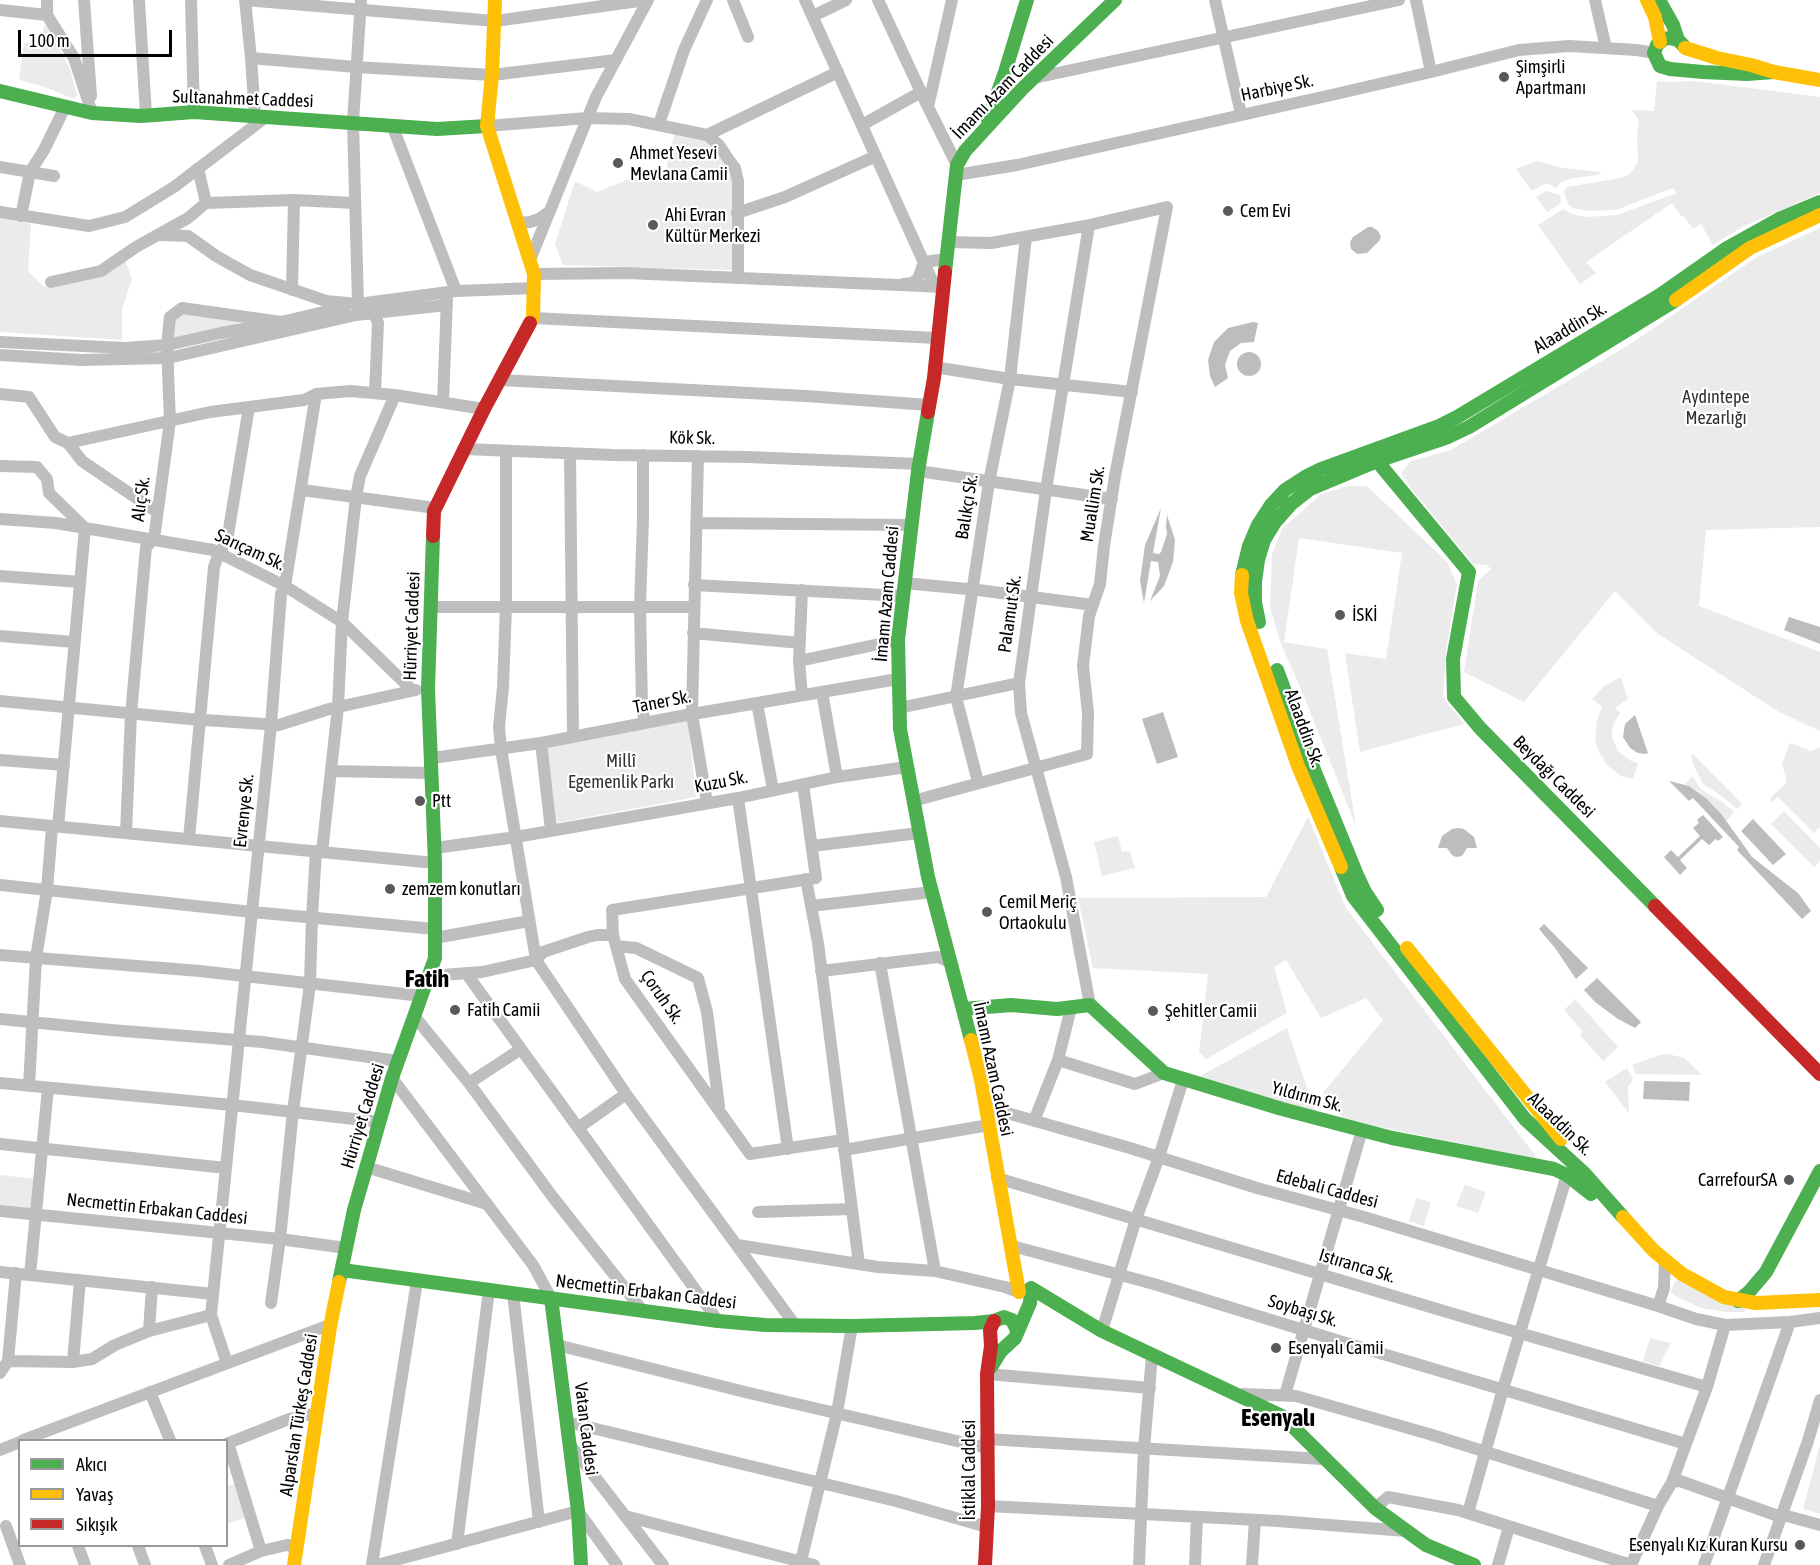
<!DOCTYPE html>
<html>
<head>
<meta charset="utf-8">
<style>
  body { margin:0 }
  #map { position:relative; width:1820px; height:1565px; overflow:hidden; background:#fff; font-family:"Asap Condensed",sans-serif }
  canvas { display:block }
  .legend { position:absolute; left:18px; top:1439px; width:210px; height:108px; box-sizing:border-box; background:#fff; border:2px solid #999; margin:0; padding:8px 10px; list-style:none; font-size:18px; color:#000 }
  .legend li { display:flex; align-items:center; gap:12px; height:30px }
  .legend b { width:30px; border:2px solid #999 }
  .scale { position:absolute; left:18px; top:30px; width:154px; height:27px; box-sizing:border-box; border:3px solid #000; border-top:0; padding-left:8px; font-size:18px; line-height:21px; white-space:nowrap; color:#000; -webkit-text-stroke:4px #fff; paint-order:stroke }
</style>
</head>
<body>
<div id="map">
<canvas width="1820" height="1565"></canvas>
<ul class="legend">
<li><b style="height:8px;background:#4caf50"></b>Akıcı</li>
<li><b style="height:8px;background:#ffc107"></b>Yavaş</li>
<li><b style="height:8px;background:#c62828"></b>Sıkışık</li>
</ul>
<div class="scale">100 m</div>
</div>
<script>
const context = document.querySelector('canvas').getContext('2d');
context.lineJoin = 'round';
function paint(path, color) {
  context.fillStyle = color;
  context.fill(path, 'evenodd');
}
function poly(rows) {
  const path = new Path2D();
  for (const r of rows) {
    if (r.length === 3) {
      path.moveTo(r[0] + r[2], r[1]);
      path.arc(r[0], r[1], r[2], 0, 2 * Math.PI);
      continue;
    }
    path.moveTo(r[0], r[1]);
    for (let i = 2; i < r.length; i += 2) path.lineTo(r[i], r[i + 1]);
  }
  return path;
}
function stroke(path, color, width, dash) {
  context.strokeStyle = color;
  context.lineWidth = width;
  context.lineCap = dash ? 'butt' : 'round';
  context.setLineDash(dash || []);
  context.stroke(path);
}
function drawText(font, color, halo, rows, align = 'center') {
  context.font = font + ' "Asap Condensed",sans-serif';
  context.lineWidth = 4.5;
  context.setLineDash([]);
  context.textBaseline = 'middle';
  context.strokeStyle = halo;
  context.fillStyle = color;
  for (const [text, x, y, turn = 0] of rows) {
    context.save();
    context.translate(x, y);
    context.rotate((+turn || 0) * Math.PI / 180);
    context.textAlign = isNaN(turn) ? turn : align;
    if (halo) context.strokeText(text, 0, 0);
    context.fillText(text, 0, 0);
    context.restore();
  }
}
const green = poly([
  [44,25,49,27,70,69,77,95,74,99,45,87,19,80,24,43,41,43],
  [1657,81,1666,82,1695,81,1820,97,1820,193,1742,227,1713,245,1701,224,1693,229,1683,215,1681,216,1672,203,1586,262,1596,273,1580,284,1538,225,1563,209,1572,214,1586,217,1617,215,1677,193,1673,188,1616,210,1588,211,1573,208,1568,204,1564,192,1567,187,1621,178,1630,174,1638,162,1637,136,1639,121,1632,110,1654,111],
  [675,131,707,139,733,170,734,270,563,265,555,244,575,181,597,192,653,169,666,170],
  [1536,161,1563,168,1600,172,1601,174,1570,179,1560,183,1557,188,1546,183,1532,191,1516,169],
  [1546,191,1559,195,1561,198,1560,204,1547,212,1536,197],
  [0,216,31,224,28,271,44,287,98,276,125,260,132,279,122,309,122,340,0,332],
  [1820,228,1820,527,1706,530,1699,606,1820,652,1820,731,1779,712,1658,634,1615,591,1524,702,1464,672,1478,581,1491,569,1487,565,1473,564,1411,488,1401,473,1411,461,1451,450,1632,343,1757,257],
  [182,312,236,319,237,324,172,338,173,319],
  [1348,486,1367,486,1447,562,1457,584,1446,651,1443,697,1464,724,1360,752,1345,653,1386,659,1402,553,1299,538,1284,642,1327,649,1356,826,1301,689,1281,644,1270,607,1272,554,1282,529,1321,494],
  [1621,677,1628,699,1615,708,1620,713,1614,723,1612,731,1612,738,1618,751,1631,761,1638,763,1633,779,1621,776,1608,766,1600,754,1595,740,1597,720,1602,707,1592,699,1604,686],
  [688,720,696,797,556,823,547,747],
  [1790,743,1811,751,1820,747,1820,827,1814,833,1778,797,1772,802,1770,798,1787,782,1782,764],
  [1693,754,1742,804,1737,809,1723,797,1703,784,1693,764,1691,755],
  [1693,776,1699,787,1706,793,1721,801,1734,812,1726,821,1715,807,1700,792,1685,784],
  [1784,811,1820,848,1820,861,1814,867,1771,824],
  [1308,817,1346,908,1538,1159,1344,1120,1323,1093,1383,1020,1366,998,1321,1018,1286,960,1274,967,1287,1013,1206,1059,1199,1052,1208,974,1093,968,1078,898,1266,897],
  [1118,836,1122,852,1130,851,1135,868,1102,876,1094,842],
  [1575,999,1618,1047,1603,1061,1580,1035,1583,1032,1564,1010],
  [1287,1028,1316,1114,1195,1079],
  [1668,1054,1684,1058,1702,1075,1636,1074,1632,1065,1659,1055],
  [1627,1068,1633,1079,1628,1087,1629,1113,1605,1082],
  [0,1175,36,1179,33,1210,0,1206],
  [1465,1185,1486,1192,1478,1213,1456,1206],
  [1416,1198,1431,1202,1424,1226,1409,1221],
  [1679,1278,1746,1307,1745,1312,1725,1312,1701,1308,1679,1298,1670,1292,1675,1282],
  [1650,1338,1671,1343,1659,1366,1643,1361],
  [1820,1445,1820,1514,1803,1509],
  [234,1484,245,1518,227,1524,227,1486]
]);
const water = poly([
  [1368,227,1372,227,1378,231,1381,237,1379,241,1367,253,1357,254,1351,249,1350,242,1353,237],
  [1253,322,1258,323,1254,342,1241,343,1230,351,1225,365,1228,378,1215,387,1210,376,1208,360,1214,342,1228,328],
  [1249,364,12],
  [1161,508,1153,553,1159,554,1161,552,1167,534,1166,526,1167,515,1175,540,1173,562,1164,586,1150,601,1160,576,1158,562,1151,561,1144,603,1140,581,1145,545],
  [1789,617,1820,627,1820,644,1784,630],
  [1163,712,1178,757,1157,764,1142,719],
  [1635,715,1648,753,1645,754,1638,753,1630,748,1623,737,1625,724],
  [1669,781,1689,786,1706,798,1722,815,1752,857,1798,893,1811,911,1802,919,1737,850,1739,847,1693,798,1689,801],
  [1703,815,1723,837,1718,841,1716,839,1709,845,1702,839,1680,860,1687,868,1680,875,1664,857,1671,850,1678,857,1700,836,1693,828,1699,823,1697,820],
  [1753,819,1786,854,1773,865,1741,831],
  [1458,828,1464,829,1474,837,1477,848,1467,848,1462,856,1456,857,1452,855,1447,848,1438,848,1442,836,1452,829],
  [1544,924,1588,968,1576,979,1555,948,1539,929],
  [1597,978,1641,1022,1635,1028,1618,1019,1595,1002,1584,990],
  [1644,1081,1690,1082,1689,1101,1643,1099]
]);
const street = poly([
  [47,0,47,15,74,58,92,113],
  [84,0,91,96],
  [139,0,146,115],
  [191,0,194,112],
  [245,0,495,21,646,0],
  [245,0,251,58,255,116],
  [361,0,353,122,358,304,374,313,378,323,375,392],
  [733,0,748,37],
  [805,0,935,287],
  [878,0,928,107,957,165],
  [1215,0,1241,114],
  [1416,0,1431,72],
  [1595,0,1606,48],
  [0,10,47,15],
  [813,16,846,0],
  [251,58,356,67,492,75,616,60],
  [1034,78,1399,0],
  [928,107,952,0],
  [659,124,684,50,707,0],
  [392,125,456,291],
  [862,125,921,92],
  [487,126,587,118,629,119,707,135,719,145,729,160,735,168,738,181,738,278],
  [707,135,838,72],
  [0,167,54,176],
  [198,168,206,203],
  [956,175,1017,165,1327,96,1431,72,1519,50,1569,46,1637,50,1654,53],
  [0,212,89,226,125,217,174,187,266,117],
  [737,213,785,197,876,156],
  [21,216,30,172,44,150,65,107],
  [518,223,530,222,539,219,550,211],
  [1089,225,1046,490,1019,683,1021,713,1066,877,1090,1005],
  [161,235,188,236,216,256,250,275,326,301,358,304,456,291,535,288],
  [530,260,596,97,648,0],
  [534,274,627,273,944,287],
  [51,282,101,271,136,247,188,218,206,203,294,200,355,203],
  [903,284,912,283,918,279,924,262,946,259],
  [292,290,294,200],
  [533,318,937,338],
  [0,342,125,348,167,345,221,333,281,322,345,307],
  [0,355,81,360,168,358,356,315,447,305],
  [934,367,1010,379,1132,392],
  [500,380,806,396,929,405],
  [0,394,29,397,55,437,68,443],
  [443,402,447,298],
  [68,443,210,412,304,400,316,394,350,391,395,395,484,409],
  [68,443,82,461,157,512],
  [464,449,613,455,748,457,919,464],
  [506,451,506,607,503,687,499,727,501,749,536,960,626,1094,795,1325],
  [570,453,573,737],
  [643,455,643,519,640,606,642,708,645,723],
  [698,456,692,714,707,803],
  [0,466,37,467,47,479,49,493,85,528,58,827],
  [918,471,1112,499],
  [302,490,428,507,434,511],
  [0,519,56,523,213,550,285,586,342,622,412,690],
  [696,523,910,525],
  [0,576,80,582],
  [904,583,978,590,1093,605],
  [694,585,904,596],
  [802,590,799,661,802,695],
  [431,607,694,607],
  [693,633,800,643],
  [0,636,74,642],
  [799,661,898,640],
  [822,692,837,777],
  [0,701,190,719,279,725,329,709,416,690],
  [757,703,773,790],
  [899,708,1019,683],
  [541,743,551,830],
  [432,758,541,743,681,716,898,679],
  [0,760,64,765],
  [331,771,432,773],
  [978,782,956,697,989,482,1010,379,1026,237],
  [803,784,816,878,612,910,613,935,625,979,750,1154,843,1140],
  [738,798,788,1149],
  [913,801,1087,754,1088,713,1083,666,1089,616,1100,584,1104,546,1115,476,1167,207,1085,226,991,243,948,242],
  [0,821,435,863],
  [126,833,131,714,146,547,154,539,170,421,167,345,170,317,182,308,281,322],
  [189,839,214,567,219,553,227,541,249,407],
  [812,846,919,833],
  [435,848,516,837,738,798,837,777,907,767],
  [322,852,338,707,342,622,356,497,360,476,395,395],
  [806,879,818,943,859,1264],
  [0,885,252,912,435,929],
  [811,906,932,892],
  [435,938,529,921],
  [617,946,636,948,698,978,707,1012,719,1106],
  [0,955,200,971,422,996],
  [880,963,935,1271],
  [821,971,938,957,950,962],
  [466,973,718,1321],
  [429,976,482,972,536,960,543,952,588,937,597,935,613,935],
  [415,1017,469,1083,552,1196,642,1310],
  [0,1019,111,1030,262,1042,398,1061],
  [1058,1060,1135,1084,1164,1073],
  [392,1078,533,1265,551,1298],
  [0,1083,232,1105,380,1122],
  [469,1083,521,1049],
  [29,1086,36,958,47,890,52,827],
  [986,1107,1130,1148,1257,1188,1364,1217,1658,1306],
  [1034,1121,1058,1060,1071,1008],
  [578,1128,626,1094],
  [0,1144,226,1168],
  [844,1150,989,1125],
  [366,1167,487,1204],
  [997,1178,1474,1320,1707,1387],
  [0,1211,280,1239,346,1248],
  [758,1212,852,1209],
  [737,1245,878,1267,935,1271,1005,1287,1019,1292],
  [1012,1246,1154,1284,1346,1343,1686,1444],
  [1665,1260,1664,1288,1658,1306,1696,1319,1725,1325,1790,1322,1820,1318],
  [0,1272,213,1294],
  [30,1275,48,1088],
  [513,1293,539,1522],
  [271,1303,280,1239,293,1111,310,984,312,917,316,851],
  [149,1331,152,1287],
  [1102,1331,1136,1219,1159,1157,1183,1080],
  [557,1345,749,1393,987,1448],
  [8,1361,73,1362,92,1359,115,1345,149,1331,211,1315],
  [73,1362,80,1280],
  [227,1363,211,1315,271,725,281,594,285,586,316,394],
  [0,1373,8,1361,16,1273],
  [987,1374,1150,1388],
  [150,1392,170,1440],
  [1243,1394,1296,1396,1429,1434,1658,1506],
  [1285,1395,1362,1130],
  [567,1422,896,1501,987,1527],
  [986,1439,1323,1459],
  [23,1440,324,1327,330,1327],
  [228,1443,261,1551],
  [226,1444,289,1419,317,1413],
  [571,1446,663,1565],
  [0,1450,20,1442],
  [1672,1482,1680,1481,1781,1517,1787,1516,1820,1525],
  [988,1506,1278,1521,1406,1531],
  [1375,1508,1388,1497,1458,1510,1631,1565],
  [1468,1513,1503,1389,1567,1175],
  [625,1516,814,1565],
  [6,1526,20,1565],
  [457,1544,489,1290],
  [78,1546,85,1565],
  [138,1546,145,1565],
  [205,1546,212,1565],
  [229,1565,261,1551,287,1545,297,1547],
  [372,1565,417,1281],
  [377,1565,578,1511,617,1565],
  [800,1565,837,1413,852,1326],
  [1139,1565,1144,1448,1152,1356],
  [1195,1565,1197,1517],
  [1252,1565,1255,1520],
  [1498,1565,1509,1527],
  [1631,1565,1658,1506,1672,1482,1707,1387,1725,1325],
  [1704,1565,1790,1322],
  [1764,1565,1808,1441,1820,1400]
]);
const fast = poly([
  [1659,0,1673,25,1678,40,1683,45],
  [1678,40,1669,38,1664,39,1657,45,1654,53,1660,66,1670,69,1703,72,1747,74,1774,72],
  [0,91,92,113,141,116,194,112,437,129,487,126],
  [988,120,1005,72,1027,0],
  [945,272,957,165,965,151,1022,89,1115,0],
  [928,412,918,471,898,640,900,729,928,877,971,1040],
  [1373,453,1377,461,1469,572,1453,659,1454,697,1480,728,1655,906],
  [1242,575,1249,546,1258,525,1271,505,1285,490,1305,477,1321,469,1439,426,1457,417,1660,295,1727,248,1779,219,1820,202],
  [1259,622,1255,602,1255,582,1258,560,1264,540,1275,522,1291,504,1310,489,1377,461,1448,437,1469,427,1676,300],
  [1277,670,1310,760,1357,875,1365,892,1377,910],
  [1341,867,1353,896,1525,1119,1584,1173,1623,1217],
  [963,1009,1011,1005,1057,1009,1090,1005,1164,1073,1282,1109,1392,1138,1554,1169,1567,1175,1591,1194],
  [342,1270,718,1321,765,1325,852,1326,975,1323,994,1321,1004,1317,1012,1320,1017,1330],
  [339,1282,354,1210,392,1078,435,958,435,863,428,689,433,536],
  [1031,1288,1102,1331,1282,1416,1375,1508,1426,1545,1474,1565],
  [551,1298,578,1511,581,1565],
  [1738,1301,1749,1292,1766,1272,1820,1171],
  [991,1367,1001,1351,1015,1338,1030,1303,1031,1288]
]);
const slow = poly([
  [495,0,492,75,487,126,534,274,533,318,530,323],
  [1647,0,1655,17,1660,42],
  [1685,48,1717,58,1751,65,1774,72,1820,80],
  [1676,300,1750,248,1820,215],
  [1242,575,1241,593,1247,621,1298,766,1341,867],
  [1407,948,1561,1139],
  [971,1040,981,1080,1019,1292],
  [1623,1217,1654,1251,1682,1274,1724,1297,1756,1303,1820,1300],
  [294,1565,330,1327,339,1282]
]);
const jam = poly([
  [928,412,934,378,945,272],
  [433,536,434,511,484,409,530,323],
  [1655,906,1820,1074],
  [985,1565,988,1506,987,1374,991,1346,990,1330,994,1321]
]);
const markers = [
  [1504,77,6,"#595959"],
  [618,163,6,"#595959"],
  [1228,211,6,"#595959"],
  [653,225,6,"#595959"],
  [1340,615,6,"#595959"],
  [420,801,6,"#595959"],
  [390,889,6,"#595959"],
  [987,912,6,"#595959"],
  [455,1010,6,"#595959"],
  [1153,1011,6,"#595959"],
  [1789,1180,6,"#595959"],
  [1276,1348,6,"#595959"],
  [1800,1545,6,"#595959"]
];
const poiNames = [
  ["Şimşirli",1516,67],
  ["Apartmanı",1516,88],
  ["Ahmet Yesevi",630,153],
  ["Mevlana Camii",630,174],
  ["Cem Evi",1240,211],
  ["Ahi Evran",665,215],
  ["Kültür Merkezi",665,236],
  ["İSKİ",1352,615],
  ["Ptt",432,801],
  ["zemzem konutları",402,889],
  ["Cemil Meriç",999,902],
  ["Ortaokulu",999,923],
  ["Fatih Camii",467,1010],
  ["Şehitler Camii",1165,1011],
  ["CarrefourSA",1777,1180,"right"],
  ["Esenyalı Camii",1288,1348],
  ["Esenyalı Kız Kuran Kursu",1788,1545,"right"]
];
const streetNames = [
  ["İmamı Azam Caddesi",1003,87,-46],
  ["Harbiye Sk.",1277,88,-12],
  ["Sultanahmet Caddesi",243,99,2],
  ["Alaaddin Sk.",1570,328,-31],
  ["Kök Sk.",692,438,1],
  ["Alıç Sk.",141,499,-82],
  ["Muallim Sk.",1093,504,-81],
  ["Balıkçı Sk.",967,507,-81],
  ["Sarıçam Sk.",250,550,25],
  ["İmamı Azam Caddesi",887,594,-85],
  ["Palamut Sk.",1010,614,-82],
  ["Hürriyet Caddesi",412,626,-88],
  ["Taner Sk.",662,702,-11],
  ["Alaaddin Sk.",1304,728,70],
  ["Beydağı Caddesi",1554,777,45],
  ["Kuzu Sk.",721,782,-11],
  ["Evrenye Sk.",244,811,-84],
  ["Çoruh Sk.",662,997,55],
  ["İmamı Azam Caddesi",993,1069,78],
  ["Yıldırım Sk.",1307,1097,15],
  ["Hürriyet Caddesi",363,1116,-73],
  ["Alaaddin Sk.",1560,1124,44],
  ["Edebali Caddesi",1327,1189,15],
  ["Necmettin Erbakan Caddesi",157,1209,6],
  ["Istıranca Sk.",1357,1266,17],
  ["Necmettin Erbakan Caddesi",646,1292,7],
  ["Soybaşı Sk.",1303,1311,17],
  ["Alparslan Türkeş Caddesi",299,1415,-81],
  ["Vatan Caddesi",586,1429,83],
  ["İstiklal Caddesi",969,1470,-90]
];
const parkNames = [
  ["Aydıntepe",1716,397],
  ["Mezarlığı",1716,418],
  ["Millî",621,761],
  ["Egemenlik Parkı",621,782]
];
const districtNames = [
  ["Fatih",427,979],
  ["Esenyalı",1278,1418]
];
paint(green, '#ebebeb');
paint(water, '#bdbdbd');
stroke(street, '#bebebe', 12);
stroke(fast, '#4caf50', 14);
stroke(slow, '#ffc107', 14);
stroke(jam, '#c62828', 14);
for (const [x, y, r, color] of markers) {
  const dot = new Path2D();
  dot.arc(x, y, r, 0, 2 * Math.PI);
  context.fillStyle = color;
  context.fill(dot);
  stroke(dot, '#fff', 2);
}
drawText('18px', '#000', '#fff', poiNames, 'left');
drawText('18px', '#000', '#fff', streetNames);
drawText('18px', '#313131', '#fff', parkNames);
drawText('bold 24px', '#000', '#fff', districtNames);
</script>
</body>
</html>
